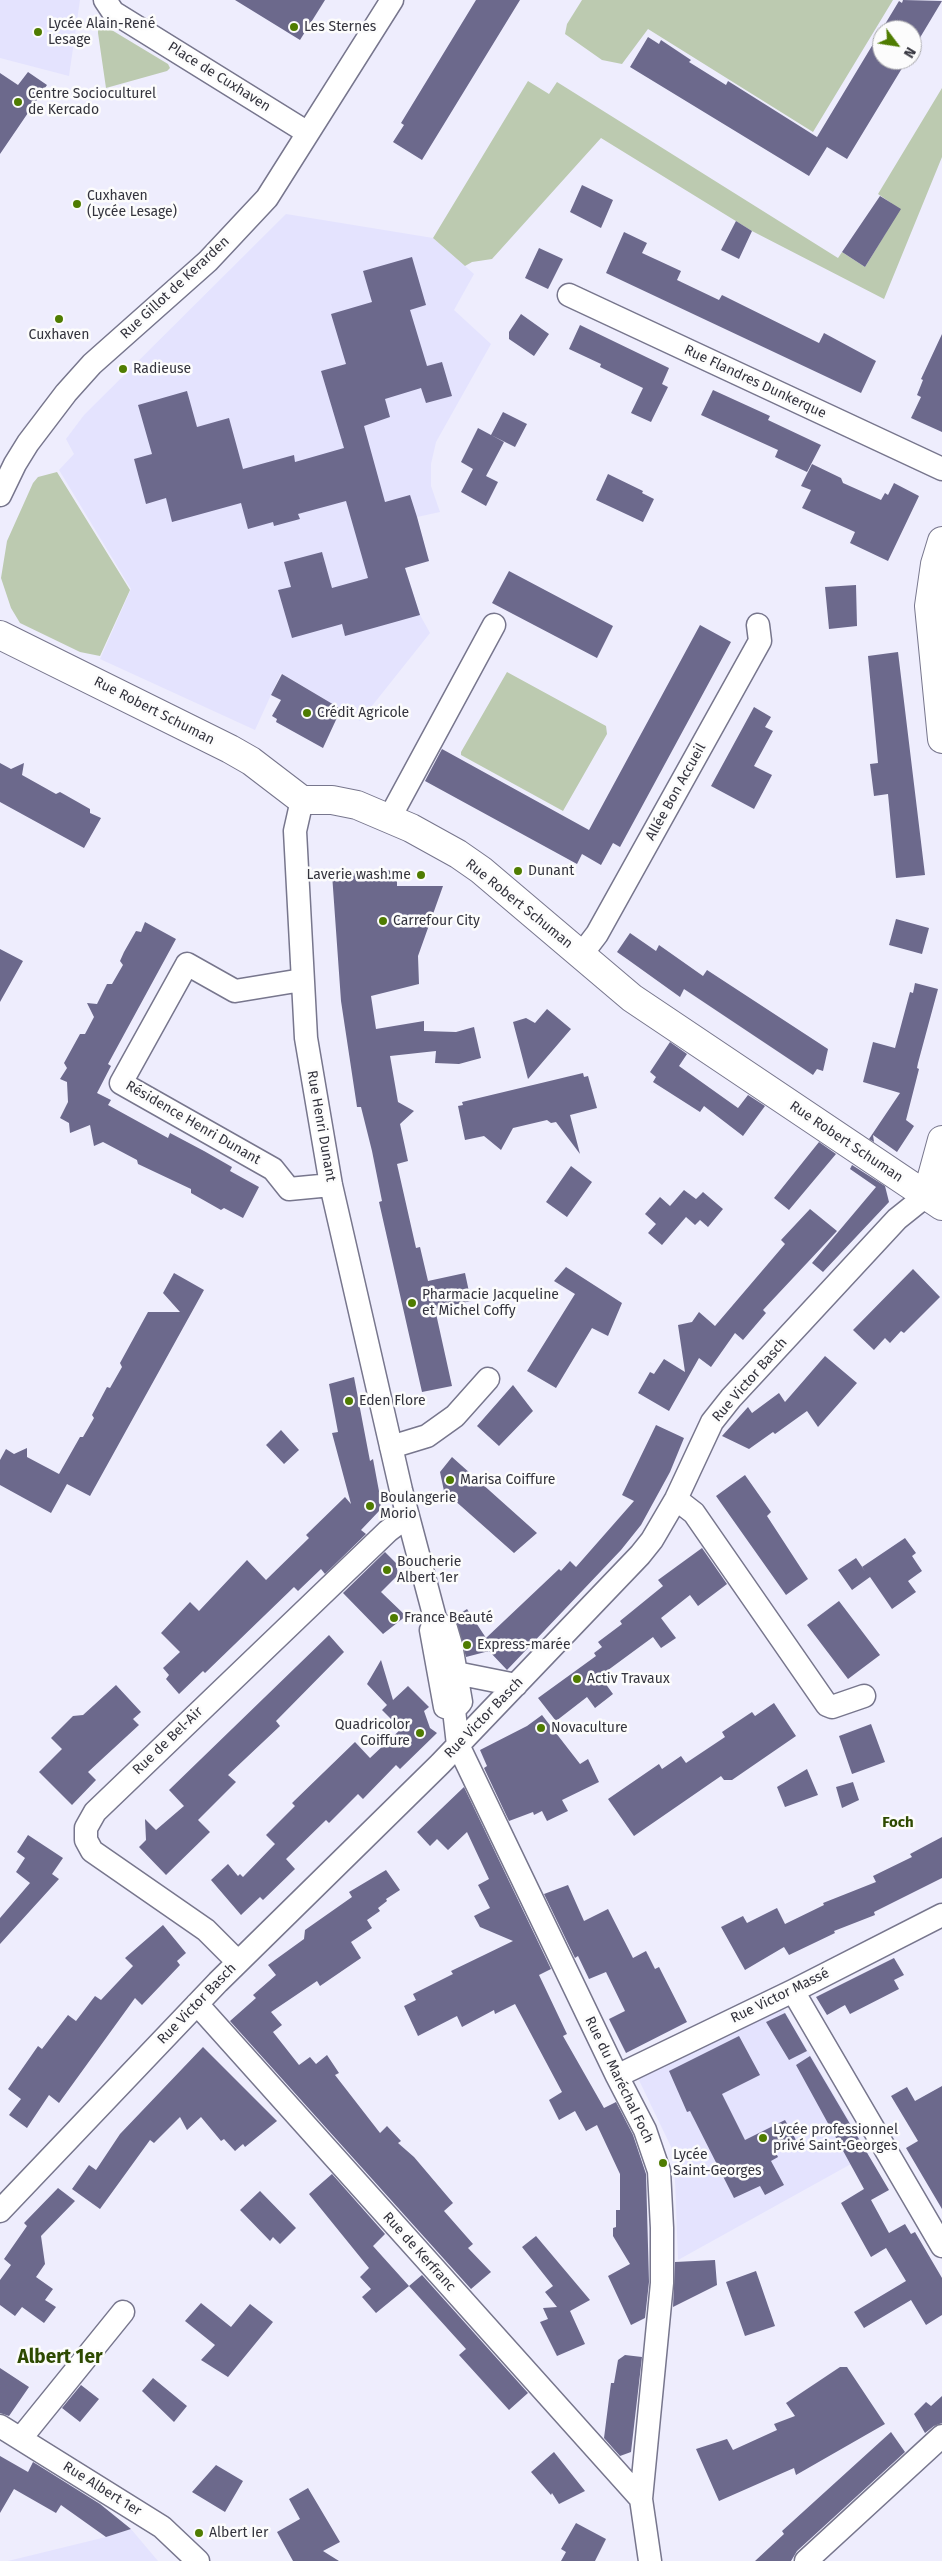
<!DOCTYPE html>
<html>
<head>
<meta charset="utf-8">
<style>
  body { margin:0 }
  #map { position:relative; width:942px; height:2561px; overflow:hidden; background:#eeedfd; font-family:"Fira Sans",sans-serif }
  canvas { display:block }
  .north { position:absolute; left:872px; top:20px; width:50px; height:50px; box-sizing:border-box; background:#fcfcfc; border:1px solid #acacb0; border-radius:50%; rotate:121deg; font-size:14px; font-weight:700; line-height:20px; text-align:center; color:#33333d }
  .north::after { content:''; display:block; margin:auto; width:18px; height:22px; background:#4f7c01; clip-path:polygon(50% 0,100% 100%,50% 72%,0 100%) }
</style>
</head>
<body>
<div id="map">
<canvas width="942" height="2561"></canvas>
<div class="north">N</div>
</div>
<script>
const context = document.querySelector('canvas').getContext('2d');
context.lineJoin = 'round';
function paint(path, color) {
  context.fillStyle = color;
  context.fill(path, 'evenodd');
}
function poly(rows) {
  const path = new Path2D();
  for (const r of rows) {
    path.moveTo(r[0], r[1]);
    for (let i = 2; i < r.length; i += 2) path.lineTo(r[i], r[i + 1]);
  }
  return path;
}
function stroke(path, color, width, dash) {
  context.strokeStyle = color;
  context.lineWidth = width;
  context.lineCap = dash ? 'butt' : 'round';
  context.setLineDash(dash || []);
  context.stroke(path);
}
function drawText(font, color, halo, rows, align = 'center') {
  context.font = font + ' "Fira Sans",sans-serif';
  context.lineWidth = 5;
  context.setLineDash([]);
  context.textBaseline = 'middle';
  context.strokeStyle = halo;
  context.fillStyle = color;
  for (const [text, x, y, turn = 0] of rows) {
    context.save();
    context.translate(x, y);
    context.rotate((+turn || 0) * Math.PI / 180);
    context.textAlign = isNaN(turn) ? turn : align;
    if (halo) context.strokeText(text, 0, 0);
    context.fillText(text, 0, 0);
    context.restore();
  }
}
const built = poly([
  [0,0,80,0,69,76,0,58],
  [286,214,433,238,474,274,454,310,491,344,436,442,431,464,431,486,440,512,417,517,429,561,405,568,420,615,430,633,360,721,281,673,255,730,100,659,131,589,59,470,74,454,66,439,84,415],
  [777,1999,869,2154,678,2260,674,2153,637,2076],
  [131,2529,158,2561,8,2561,106,2537]
]);
const green = poly([
  [582,0,893,0,813,132,648,29,622,64,602,60,565,34,567,24],
  [105,26,168,64,170,68,167,71,106,88,98,33,98,29],
  [528,81,549,94,557,82,838,258,842,252,865,267,887,231,879,225,891,203,878,194,942,88,942,157,884,299,752,231,601,138,492,259,472,262,465,266,433,238],
  [57,472,130,590,100,656,80,652,20,623,11,608,1,578,7,541,33,483,38,477],
  [507,672,606,726,607,734,563,811,461,755,461,752]
]);
const building = poly([
  [235,0,325,0,300,40],
  [476,0,520,0,422,160,393,142,404,125,401,123],
  [903,0,942,1,912,51,912,30,882,30,882,60,907,60,847,159,827,147,809,176,630,67,648,37,659,44,661,40,691,60,689,62,726,85,728,81,817,137,899,1,902,3],
  [28,72,47,85,0,154,0,73,18,85],
  [582,185,613,200,601,228,570,212],
  [880,196,901,209,865,267,842,252],
  [736,221,752,231,739,259,721,250],
  [624,232,647,243,642,253,681,271,677,280,719,300,722,295,819,343,824,333,876,361,861,393,606,273],
  [539,248,563,259,548,289,525,278],
  [412,257,426,305,410,310,427,366,442,362,452,396,426,403,421,388,385,399,390,417,364,426,385,502,410,495,417,517,429,561,405,568,420,615,345,636,342,624,292,638,278,590,291,587,284,562,322,552,332,588,368,578,346,501,298,514,300,519,274,526,273,522,248,529,241,503,172,522,166,498,146,504,134,459,152,454,138,405,187,391,197,427,229,418,243,469,294,455,295,462,344,448,321,371,346,364,331,314,372,302,363,271],
  [521,314,549,334,534,356,509,339,509,332],
  [580,325,669,368,662,384,668,387,651,422,631,413,643,388,600,367,601,364,569,349],
  [942,334,942,432,911,418,921,397,917,395,923,380,921,379],
  [713,390,770,416,768,420,821,445,807,472,775,457,778,450,701,415],
  [503,412,527,424,515,447,491,435],
  [478,428,504,442,486,476,498,482,486,506,461,492,473,469,461,462],
  [812,464,841,478,843,483,881,500,885,493,888,495,894,483,919,496,888,561,850,543,855,532,802,508,811,490,801,486],
  [608,474,643,491,642,493,654,499,643,522,596,500],
  [509,571,613,626,597,658,492,603],
  [856,585,857,626,829,629,825,587],
  [700,625,731,642,620,847,613,843,601,865,582,854,577,864,425,781,442,749,589,830],
  [898,652,925,875,896,878,888,794,874,796,870,764,878,763,868,656],
  [282,674,341,709,323,748,276,722,277,719,272,716,281,700,271,695],
  [754,707,771,717,765,727,773,731,754,766,772,775,754,809,711,786],
  [0,763,11,769,24,763,22,775,56,794,60,792,90,809,90,813,101,818,84,848,0,802],
  [397,870,397,886,443,886,418,956,419,984,371,996,376,1029,424,1021,424,1031,456,1032,474,1027,481,1058,459,1064,435,1063,436,1051,390,1056,398,1102,414,1111,400,1124,408,1161,397,1164,416,1248,420,1247,428,1281,465,1273,471,1301,435,1309,452,1386,422,1392,379,1202,382,1201,372,1151,361,1107,357,1107,341,1001,332,874],
  [896,919,929,928,922,954,889,945],
  [145,922,176,939,108,1064,111,1066,97,1093,111,1100,108,1105,168,1138,170,1133,204,1151,232,1167,230,1171,259,1187,243,1218,224,1208,221,1210,191,1193,191,1189,138,1164,137,1160,103,1142,94,1146,90,1125,70,1133,69,1123,60,1118,68,1102,67,1082,60,1079,67,1068,64,1063,80,1034,85,1034,94,1017,87,1003,97,1004,107,984,112,984,123,965,120,961,124,952,136,931,141,932],
  [630,933,656,951,659,945,703,976,707,970,828,1049,823,1071,817,1069,813,1075,684,989,680,997,627,959,617,952],
  [0,949,23,961,0,1002],
  [915,983,938,989,918,1063,917,1068,919,1069,906,1120,914,1126,897,1152,873,1135,874,1142,869,1139,900,1093,863,1082,873,1042,895,1048,910,992,913,993],
  [547,1009,571,1029,528,1079,513,1022,526,1018,535,1023],
  [670,1042,687,1054,679,1066,738,1108,748,1095,765,1106,743,1136,704,1106,700,1112,653,1082,656,1077,650,1072],
  [583,1073,584,1077,588,1076,597,1108,570,1115,580,1154,556,1122,551,1123,547,1120,513,1128,501,1150,484,1136,465,1140,458,1106,463,1105,462,1102],
  [819,1142,836,1154,789,1210,774,1198],
  [852,1165,885,1186,889,1202,823,1272,812,1263,876,1187,850,1169],
  [571,1166,592,1182,567,1217,546,1202],
  [684,1190,696,1199,703,1192,723,1209,708,1227,700,1220,695,1225,686,1217,662,1245,648,1233,656,1224,645,1214,660,1197,670,1206],
  [810,1209,837,1231,763,1310,766,1313,743,1340,735,1333,711,1367,699,1358,669,1411,638,1393,650,1372,654,1374,664,1359,685,1372,678,1325,692,1322,699,1312,715,1326,785,1244,781,1240],
  [566,1267,622,1303,608,1336,592,1328,556,1388,527,1371,575,1294,554,1281],
  [913,1269,940,1297,904,1333,901,1331,890,1343,885,1338,874,1350,853,1330],
  [174,1273,204,1290,90,1496,67,1484,51,1513,0,1485,0,1460,6,1449,14,1454,27,1448,27,1457,59,1474,80,1437,83,1437,94,1418,92,1415,107,1387,110,1388,122,1367,120,1363,148,1312,180,1312,163,1293],
  [825,1356,857,1383,818,1427,807,1411,775,1434,773,1432,749,1449,722,1436,748,1407,752,1413,779,1393,785,1402],
  [354,1377,370,1461,373,1459,381,1502,380,1510,361,1530,366,1534,325,1574,321,1569,298,1591,294,1587,205,1673,203,1671,179,1694,166,1679,169,1675,163,1668,180,1652,161,1633,190,1602,199,1611,247,1560,266,1580,309,1538,306,1535,345,1497,351,1504,332,1433,338,1432,329,1384],
  [513,1385,533,1411,499,1446,477,1426],
  [656,1425,684,1438,670,1472,641,1525,621,1550,507,1670,489,1651,466,1657,455,1617,467,1609,486,1638,559,1569,561,1571,570,1561,576,1567,634,1501,622,1495],
  [281,1430,299,1450,284,1464,266,1445],
  [452,1457,537,1533,514,1553,444,1491,440,1472],
  [745,1475,771,1512,767,1516,808,1579,786,1595,716,1496],
  [905,1538,916,1553,912,1556,922,1571,908,1581,916,1592,892,1609,870,1577,852,1590,838,1570,856,1558,865,1571,862,1567],
  [702,1548,727,1584,698,1606,690,1595,661,1618,676,1638,661,1648,653,1637,600,1676,613,1694,595,1708,587,1697,556,1721,538,1698,596,1656,594,1653,602,1647,598,1642,622,1624,620,1621,663,1586,658,1580],
  [385,1552,396,1563,398,1575,381,1592,406,1616,383,1634,343,1593],
  [839,1601,880,1655,848,1679,807,1625],
  [329,1635,344,1652,276,1721,280,1726,228,1775,236,1782,198,1820,210,1832,166,1875,139,1847,146,1840,145,1819,156,1830,184,1806,169,1790],
  [381,1660,393,1700,408,1686,429,1707,424,1711,430,1728,437,1733,400,1769,396,1765,363,1799,358,1794,329,1823,326,1820,286,1859,295,1869,263,1900,260,1897,241,1915,211,1880,228,1864,238,1876,240,1874,243,1877,275,1844,266,1835,295,1806,292,1803,355,1742,370,1758,401,1729,382,1710,387,1705,367,1684],
  [116,1685,141,1712,133,1719,139,1725,88,1772,96,1780,72,1805,39,1772,62,1749,51,1738,73,1716,83,1715],
  [774,1703,796,1736,732,1780,724,1780,721,1776,634,1836,608,1799,659,1764,662,1769,681,1756,686,1763,725,1737,722,1732,752,1712,755,1716],
  [542,1715,580,1764,588,1759,599,1782,562,1800,568,1811,547,1821,542,1811,534,1815,533,1812,509,1821,484,1768,487,1766,480,1750,527,1726],
  [871,1724,885,1762,852,1774,839,1736],
  [807,1769,818,1795,785,1807,777,1787],
  [853,1782,859,1800,842,1808,836,1787],
  [464,1787,551,1969,539,1975,567,2034,563,2036,604,2108,616,2102,633,2135,646,2174,649,2282,645,2318,631,2325,608,2276,630,2264,613,2236,613,2228,616,2227,616,2210,620,2210,620,2174,597,2125,586,2131,575,2111,559,2120,549,2100,562,2092,515,2004,495,2014,494,2010,462,2027,457,2016,418,2036,404,2006,416,2000,413,1994,453,1974,451,1971,513,1941,480,1927,474,1916,490,1908,478,1885,489,1879,467,1832,448,1850,437,1839,430,1846,417,1832],
  [28,1835,63,1858,52,1874,59,1879,0,1944,0,1918,30,1883,16,1872,25,1858,17,1852],
  [942,1837,942,1878,874,1912,875,1915,834,1931,835,1933,789,1955,784,1947,745,1970,721,1927,743,1916,747,1923,777,1908,785,1924,824,1905,823,1903,876,1882,873,1876,912,1857,910,1854],
  [386,1870,400,1890,386,1899,387,1901,378,1908,380,1911,367,1920,372,1928,351,1942,361,1958,320,1986,317,1981,271,2012,282,2025,273,2032,299,2065,310,2057,316,2064,327,2055,339,2073,335,2075,380,2133,387,2126,401,2141,398,2143,414,2157,453,2203,444,2211,473,2244,468,2248,491,2272,471,2289,230,2021,256,1998,253,1995,276,1975,268,1965,304,1939,305,1930,352,1897,349,1892],
  [568,1885,584,1921,608,1909,633,1958,646,1951,655,1969,659,1967,687,2022,626,2053,609,2019,625,2011,606,1972,589,1979,578,1956,575,1958,544,1894],
  [163,1925,186,1953,177,1961,180,1965,142,2005,135,1998,59,2103,49,2095,27,2128,9,2115,21,2099,8,2089,38,2046,42,2049,68,2015,76,2021,95,1996,101,2000,133,1966,125,1958],
  [894,1958,904,1975,894,1980,899,1989,850,2014,845,2005,827,2015,816,1997],
  [785,2013,807,2051,789,2060,766,2022],
  [739,2036,760,2075,722,2094,745,2140,785,2120,796,2140,775,2151,778,2157,771,2161,784,2185,765,2195,760,2186,734,2198,690,2111,687,2112,669,2071],
  [203,2047,277,2121,245,2147,243,2144,235,2151,224,2139,221,2141,201,2117,187,2130,180,2117,154,2143,150,2140,100,2209,72,2189,89,2165,96,2170,120,2134],
  [810,2056,889,2190,871,2200,889,2233,905,2224,911,2234,915,2232,942,2278,942,2315,926,2325,911,2300,864,2328,854,2312,906,2281,886,2248,871,2257,841,2203,864,2189,796,2065],
  [942,2086,942,2209,906,2148,918,2141,891,2096,907,2087,915,2101],
  [332,2174,385,2234,373,2246,409,2286,376,2313,362,2297,371,2289,360,2277,369,2268,309,2194],
  [58,2188,75,2201,41,2236,45,2264,36,2277,53,2289,45,2300,56,2307,44,2323,22,2307,15,2316,0,2305,0,2280,11,2265,4,2259,27,2226,24,2223],
  [260,2191,296,2228,280,2244,273,2237,270,2241,240,2210],
  [536,2236,590,2300,570,2311,585,2344,557,2356,540,2322,548,2319,543,2308,557,2307,545,2292,553,2286,522,2247],
  [715,2260,717,2285,673,2307,675,2262],
  [756,2271,775,2326,745,2336,726,2282],
  [422,2275,528,2393,509,2410,459,2355,466,2349,409,2286],
  [201,2303,231,2327,250,2304,273,2322,228,2377,201,2360,215,2345,185,2321],
  [625,2355,642,2357,631,2452,620,2456,604,2438,611,2383,614,2383,618,2360],
  [840,2367,847,2367,885,2424,796,2475,794,2468,719,2501,696,2449,727,2439,733,2450,777,2430,774,2424,795,2416,786,2403],
  [0,2368,29,2387,9,2416,0,2413],
  [153,2378,187,2406,174,2422,142,2391],
  [81,2385,99,2399,80,2422,62,2408],
  [942,2396,942,2423,934,2426,925,2433,914,2414,926,2402,931,2406],
  [891,2432,905,2452,797,2551,791,2561,755,2561,784,2534,782,2531],
  [554,2452,585,2491,559,2504,552,2493,551,2495,531,2472],
  [0,2456,28,2472,33,2462,100,2504,131,2529,106,2537,61,2505,56,2513,14,2489,0,2513],
  [216,2465,243,2481,225,2512,192,2492],
  [308,2488,340,2542,323,2551,339,2561,293,2561,277,2532,300,2519,289,2499],
  [576,2523,606,2539,595,2561,561,2561,566,2552,561,2549]
]);
const street = poly([
  [105,0,113,12,308,133],
  [569,295,942,469],
  [0,495,15,464,28,443,66,393,92,364,208,261,267,198,392,0],
  [302,800,295,831,306,1038,331,1185,401,1490,436,1622,446,1628,451,1645,461,1702,454,1710,458,1745,617,2076,645,2130,659,2171,662,2228,662,2283,641,2499,650,2561],
  [389,819,494,625],
  [581,955,597,934,760,641,758,625],
  [302,980,235,991,187,964,121,1083,273,1169,289,1189,331,1185],
  [391,1447,427,1436,455,1416,488,1379],
  [676,1499,694,1513,827,1705,832,1707,864,1696],
  [436,1622,431,1630,445,1707,454,1710],
  [456,1673,516,1685],
  [238,1962,206,1930,92,1851,86,1840,86,1828,95,1812,388,1531,408,1516],
  [793,1991,942,2246],
  [197,2004,641,2499],
  [617,2076,793,1991,942,1915],
  [0,2211,218,1982,440,1764,640,1555,652,1540,676,1499,712,1422,731,1398,897,1219,927,1195],
  [0,2426,162,2527,198,2561],
  [21,2438,123,2312],
  [806,2561,942,2436]
]);
const secondary = poly([
  [942,541,935,564,929,606,942,739],
  [0,635,230,749,251,761,302,800,332,800,357,805,411,828,458,854,481,870,632,998,942,1206],
  [927,1195,942,1140]
]);
const markers = [
  [294,27,5,"#4f7c01"],
  [38,32,5,"#4f7c01"],
  [18,102,5,"#4f7c01"],
  [77,204,5,"#4f7c01"],
  [59,319,5,"#4f7c01"],
  [123,369,5,"#4f7c01"],
  [307,713,5,"#4f7c01"],
  [518,871,5,"#4f7c01"],
  [421,875,5,"#4f7c01"],
  [383,921,5,"#4f7c01"],
  [412,1303,5,"#4f7c01"],
  [349,1401,5,"#4f7c01"],
  [450,1480,5,"#4f7c01"],
  [370,1506,5,"#4f7c01"],
  [387,1570,5,"#4f7c01"],
  [394,1618,5,"#4f7c01"],
  [467,1645,5,"#4f7c01"],
  [577,1679,5,"#4f7c01"],
  [541,1728,5,"#4f7c01"],
  [420,1733,5,"#4f7c01"],
  [763,2138,5,"#4f7c01"],
  [663,2163,5,"#4f7c01"],
  [199,2533,5,"#4f7c01"]
];
const poiNames = [
  ["Lycée Alain-René",48,24],
  ["Lesage",48,40],
  ["Les Sternes",304,27],
  ["Centre Socioculturel",28,94],
  ["de Kercado",28,110],
  ["Cuxhaven",87,196],
  ["(Lycée Lesage)",87,212],
  ["Cuxhaven",59,335,"center"],
  ["Radieuse",133,369],
  ["Crédit Agricole",317,713],
  ["Dunant",528,871],
  ["Laverie wash.me",411,875,"right"],
  ["Carrefour City",393,921],
  ["Pharmacie Jacqueline",422,1295],
  ["et Michel Coffy",422,1311],
  ["Eden Flore",359,1401],
  ["Marisa Coiffure",460,1480],
  ["Boulangerie",380,1498],
  ["Morio",380,1514],
  ["Boucherie",397,1562],
  ["Albert 1er",397,1578],
  ["France Beauté",404,1618],
  ["Express-marée",477,1645],
  ["Activ Travaux",587,1679],
  ["Quadricolor",410,1725,"right"],
  ["Coiffure",410,1741,"right"],
  ["Novaculture",551,1728],
  ["Lycée professionnel",773,2130],
  ["privé Saint-Georges",773,2146],
  ["Lycée",673,2155],
  ["Saint-Georges",673,2171],
  ["Albert Ier",209,2533]
];
const streetNames = [
  ["Place de Cuxhaven",219,77,32],
  ["Rue Gillot de Kerarden",175,288,-43],
  ["Rue Flandres Dunkerque",755,382,25],
  ["Rue Robert Schuman",154,711,27],
  ["Allée Bon Accueil",676,792,-61],
  ["Rue Robert Schuman",519,904,39],
  ["Résidence Henri Dunant",193,1123,30],
  ["Rue Henri Dunant",321,1126,80],
  ["Rue Robert Schuman",846,1142,34],
  ["Rue Victor Basch",750,1380,-49],
  ["Rue Victor Basch",484,1718,-46],
  ["Rue de Bel-Air",168,1741,-44],
  ["Rue Victor Massé",780,1996,-26],
  ["Rue Victor Basch",197,2004,-46],
  ["Rue du Maréchal Foch",619,2080,64],
  ["Rue de Kerfranc",419,2252,48],
  ["Rue Albert 1er",102,2489,32]
];
const neighbourhoodNames = [
  ["Foch",898,1823]
];
const districtNames = [
  ["Albert 1er",60,2358]
];
paint(built, '#e4e3fe');
paint(green, '#bccab0');
paint(building, '#6c698c');
stroke(street, '#77768d', 25);
stroke(secondary, '#77768d', 30);
stroke(street, '#fff', 22);
stroke(secondary, '#fff', 28);
for (const [x, y, r, color] of markers) {
  const dot = new Path2D();
  dot.arc(x, y, r, 0, 2 * Math.PI);
  context.fillStyle = color;
  context.fill(dot);
  stroke(dot, '#fcfcfc', 2);
}
drawText('14px', '#33333d', '#fcfcfc', poiNames, 'left');
drawText('14px', '#33333d', '#fcfcfc', streetNames);
drawText('bold 15px', '#2e4a01', '#fcfcfc', neighbourhoodNames);
drawText('bold 19px', '#2e4a01', '#fcfcfc', districtNames);
</script>
</body>
</html>
